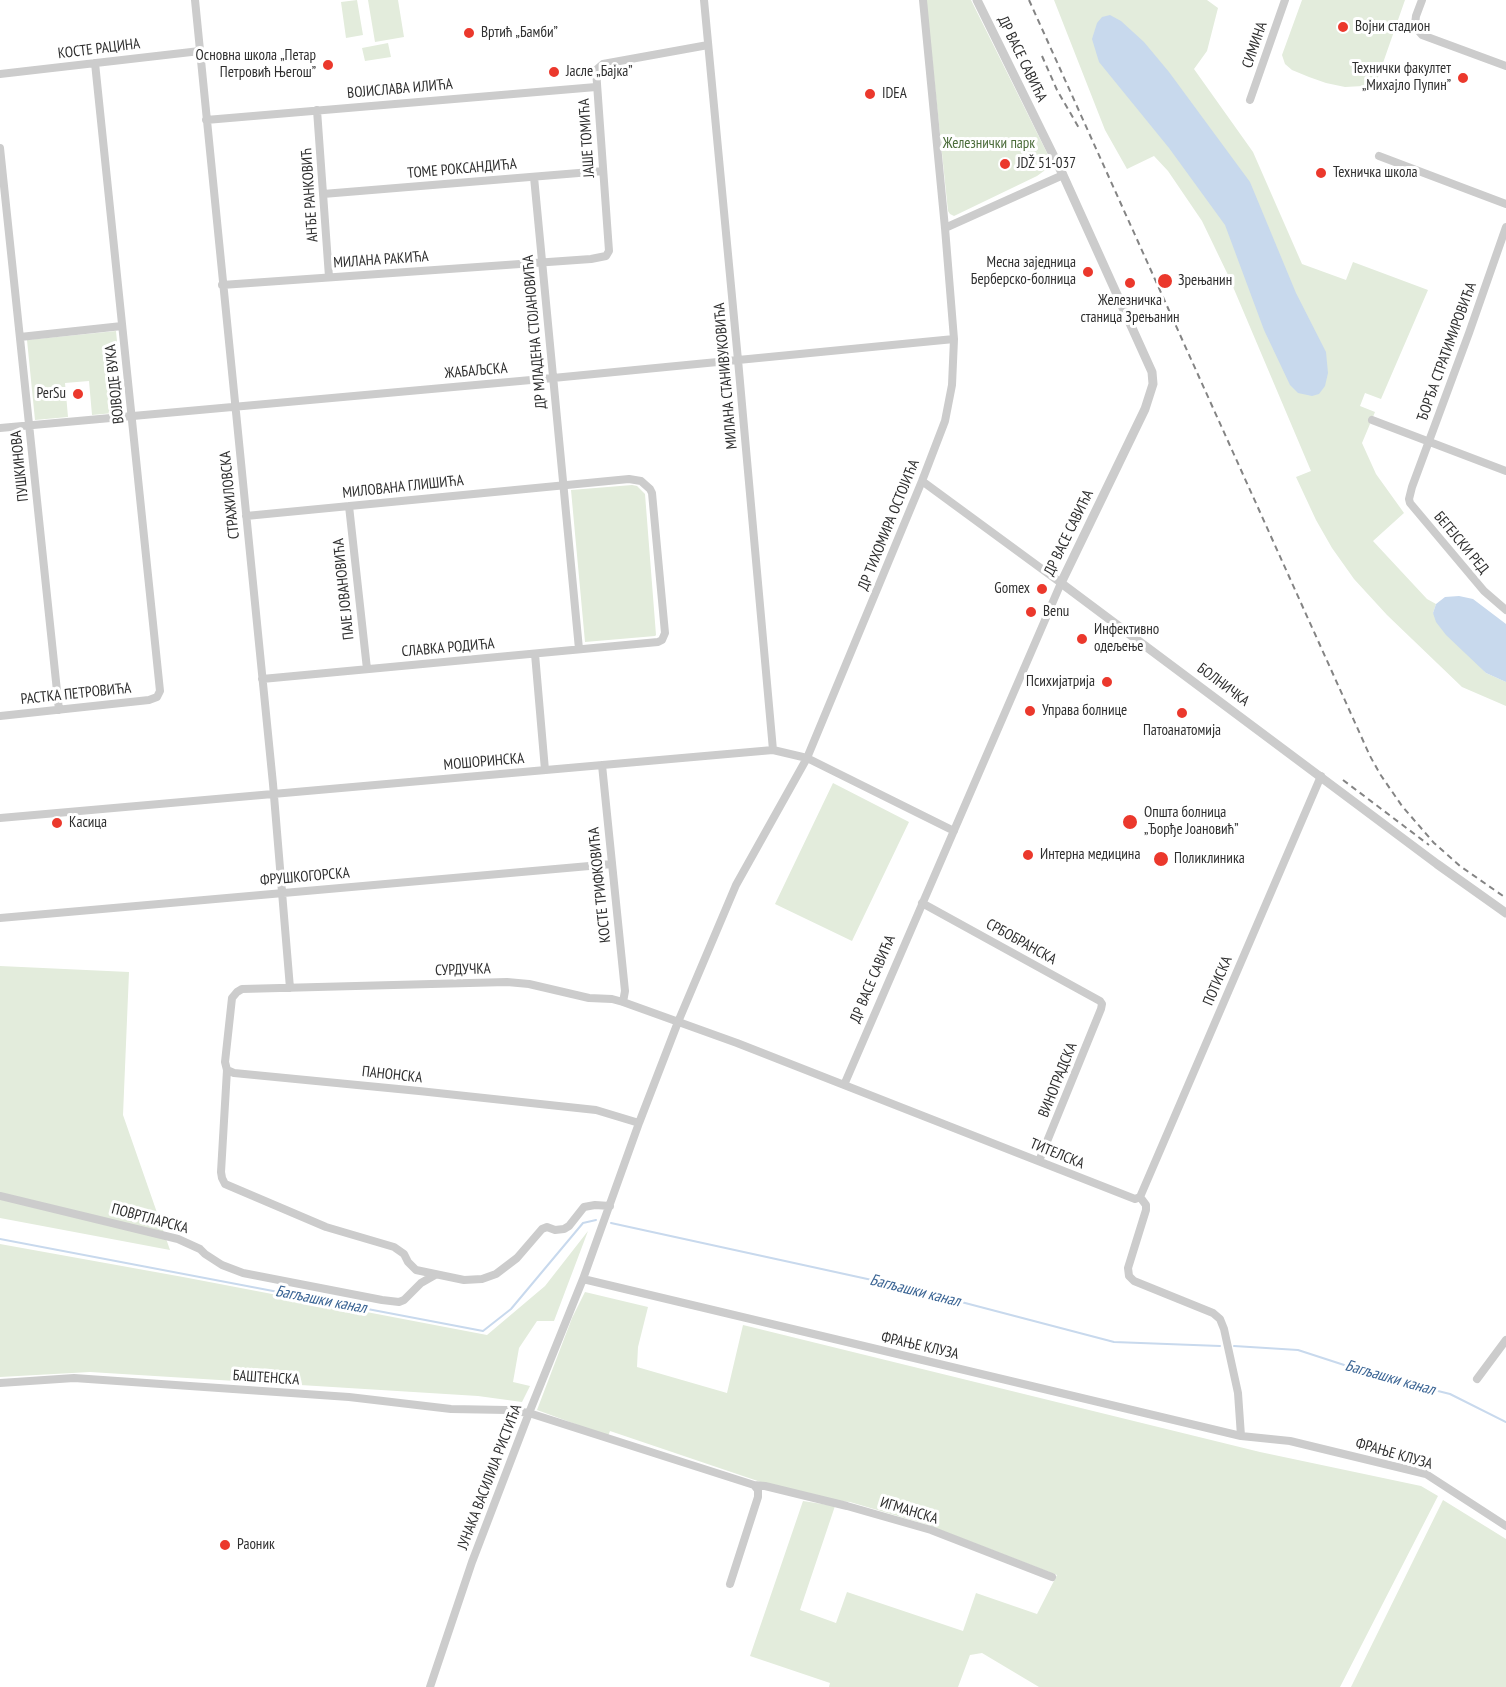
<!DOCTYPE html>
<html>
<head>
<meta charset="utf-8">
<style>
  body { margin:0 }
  canvas { display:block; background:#fff }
</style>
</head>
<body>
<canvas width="1506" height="1687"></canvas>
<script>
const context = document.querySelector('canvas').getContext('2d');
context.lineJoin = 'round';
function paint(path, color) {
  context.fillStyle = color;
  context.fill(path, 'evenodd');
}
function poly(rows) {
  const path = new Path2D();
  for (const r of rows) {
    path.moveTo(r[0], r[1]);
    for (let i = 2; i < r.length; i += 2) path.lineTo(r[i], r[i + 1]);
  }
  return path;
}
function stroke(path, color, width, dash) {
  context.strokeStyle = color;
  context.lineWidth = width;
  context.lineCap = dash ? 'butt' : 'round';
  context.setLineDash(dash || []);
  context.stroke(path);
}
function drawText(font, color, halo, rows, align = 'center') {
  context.font = font + ' "PT Sans Narrow",sans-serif';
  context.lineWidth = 6;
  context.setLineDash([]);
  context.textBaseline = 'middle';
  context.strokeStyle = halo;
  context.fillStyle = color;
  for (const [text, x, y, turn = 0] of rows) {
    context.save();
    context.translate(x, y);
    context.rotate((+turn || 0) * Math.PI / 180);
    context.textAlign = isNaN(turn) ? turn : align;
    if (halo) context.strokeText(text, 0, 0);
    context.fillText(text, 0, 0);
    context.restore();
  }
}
const green = poly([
  [357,0,363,35,346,38,341,2],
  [368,0,398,0,404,37,375,42],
  [926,0,971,0,1050,159,1048,168,1037,176,954,216,950,214,948,211],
  [1054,0,1207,0,1218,8,1207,51,1194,69,1253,152,1302,264,1346,280,1353,262,1428,290,1381,399,1365,393,1360,406,1375,412,1362,443,1376,474,1404,513,1373,541,1427,599,1436,604,1433,613,1486,673,1506,682,1506,706,1462,687,1387,615,1354,579,1332,548,1316,520,1296,477,1311,471,1228,275,1202,221,1168,171,1154,156,1127,169,1105,130],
  [1302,0,1405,0,1377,80,1363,86,1345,87,1326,83,1309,77,1292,70,1285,64,1282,55],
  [388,43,391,57,365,61,362,48],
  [116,331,124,412,92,415,89,381,65,383,68,417,35,420,27,340],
  [632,485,637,486,645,494,656,635,655,636,585,642,571,490],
  [833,783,909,822,852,941,775,904],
  [0,966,129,972,123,1115,170,1250,0,1218],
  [588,1231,554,1321,537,1321,519,1348,513,1382,530,1386,522,1402,478,1396,90,1372,0,1377,0,1244,183,1277,487,1335,545,1286],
  [585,1292,648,1307,638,1347,637,1367,727,1393,743,1325,1260,1452,1421,1486,1438,1496,1340,1687,1039,1687,982,1653,970,1655,958,1687,829,1687,830,1683,750,1656,803,1501,835,1506,800,1610,836,1623,847,1592,963,1631,976,1593,1037,1614,1057,1575,925,1524,850,1502,805,1497,610,1431,608,1436,537,1410,572,1318],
  [1443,1500,1506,1539,1506,1687,1351,1687]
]);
const water = poly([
  [1110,15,1121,21,1144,42,1169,72,1250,182,1296,293,1326,352,1328,373,1325,386,1319,394,1312,396,1298,393,1290,385,1264,330,1225,225,1169,148,1099,62,1092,39,1097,23,1102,17],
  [1459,596,1473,599,1506,624,1506,682,1486,673,1446,635,1436,622,1433,613,1436,604,1445,597]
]);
const stream = poly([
  [611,1223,904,1287,1114,1342,1220,1346],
  [0,1239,483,1331,511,1309,583,1223,596,1220],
  [1234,1346,1298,1350,1378,1376,1450,1394,1506,1422]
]);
const minor = poly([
  [195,0,273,784,290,988],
  [704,0,738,360,773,750],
  [923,0,945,228,954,339,952,385,945,421,922,481,807,758,736,885,678,1022,639,1123,583,1279,1241,1436,1290,1441,1426,1474,1506,1526],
  [1422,0,1416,16,1415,24,1416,28,1422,35,1506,66],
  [0,74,200,51],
  [1250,100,1285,0],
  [317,110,329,277],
  [206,120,596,87],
  [0,148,59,710],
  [1379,156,1506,204],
  [534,177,579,649],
  [323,194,603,171],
  [1506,227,1469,333,1412,487,1409,499,1410,503,1484,591,1506,610],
  [945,228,1063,175],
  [222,285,591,259,606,256,609,251,596,70,603,64,708,45],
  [20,337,122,326],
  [1372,420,1506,471],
  [0,428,553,378,954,339],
  [349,506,367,669],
  [246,516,629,479,641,481,650,489,652,493,665,633,662,640,658,642,262,679],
  [535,654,545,770],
  [0,716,149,700,157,697,160,691,95,63],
  [602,765,625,991,623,1002],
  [0,818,773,750,807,758,954,831],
  [922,903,1100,1001,1102,1004,1101,1009,1039,1161],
  [0,918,612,864],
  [227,1070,234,1073,419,1091,596,1110,639,1123],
  [844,1085,1061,583,922,481],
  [0,1196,178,1239,200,1249,205,1254,222,1265,243,1273,382,1300,399,1302,404,1300,421,1283,435,1275],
  [1140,1197,1321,776],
  [610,1206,595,1205,584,1207,569,1226,564,1229,555,1230,547,1227,542,1229,517,1258,496,1274,482,1279,464,1280,416,1270,408,1262,404,1254,394,1247,326,1227,225,1184,222,1178,221,1172,227,1070,225,1062,232,998,237,992,242,989,507,982,529,984,589,998,612,999,623,1002,737,1043,1135,1199,1140,1197,1146,1205,1146,1210,1128,1268,1129,1276,1134,1281,1213,1313,1220,1319,1224,1329,1238,1393,1241,1436],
  [1477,1379,1506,1340],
  [0,1383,74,1378,349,1397,451,1409,507,1410,529,1413,754,1485,758,1490,758,1497,730,1584],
  [754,1485,765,1486,847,1506,931,1530,1052,1577],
  [430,1687,472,1562,529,1413,583,1279]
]);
const tertiary = poly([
  [977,0,1063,175,1152,372,1153,384,1145,409,1061,583,1437,864,1506,913]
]);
const rail = poly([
  [1029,0,1370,756,1380,774,1402,806,1434,843,1460,866,1506,898],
  [1042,56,1057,90,1079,128],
  [1343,780,1429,845]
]);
const markers = [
  [1343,27,6,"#eb382c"],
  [469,33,6,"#eb382c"],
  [328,65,6,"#eb382c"],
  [554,72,6,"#eb382c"],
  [1463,78,6,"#eb382c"],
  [870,94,6,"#eb382c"],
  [1005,164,6,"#eb382c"],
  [1321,173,6,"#eb382c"],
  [1088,272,6,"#eb382c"],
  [1165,281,8,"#eb382c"],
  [1130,283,6,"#eb382c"],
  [78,394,6,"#eb382c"],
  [1042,589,6,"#eb382c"],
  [1031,612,6,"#eb382c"],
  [1082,639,6,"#eb382c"],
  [1107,682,6,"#eb382c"],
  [1030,711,6,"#eb382c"],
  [1182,713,6,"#eb382c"],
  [1130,822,8,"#eb382c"],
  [57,823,6,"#eb382c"],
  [1028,855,6,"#eb382c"],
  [1161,859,8,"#eb382c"],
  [225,1545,6,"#eb382c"]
];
const poiNames = [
  ["Војни стадион",1355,27],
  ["Вртић „Бамби”",481,33],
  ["Основна школа „Петар",316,56,"right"],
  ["Петровић Његош”",316,73,"right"],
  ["Технички факултет",1451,69,"right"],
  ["„Михајло Пупин”",1451,86,"right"],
  ["Јасле „Бајка”",566,72],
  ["IDEA",882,94],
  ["JDŽ 51-037",1017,164],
  ["Техничка школа",1333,173],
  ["Месна заједница",1076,263,"right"],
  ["Берберско-болница",1076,280,"right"],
  ["Зрењанин",1178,281],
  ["Железничка",1130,301,"center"],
  ["станица Зрењанин",1130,318,"center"],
  ["PerSu",66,394,"right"],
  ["Gomex",1030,589,"right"],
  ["Benu",1043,612],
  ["Инфективно",1094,630],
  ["одељење",1094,647],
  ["Психијатрија",1095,682,"right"],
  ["Управа болнице",1042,711],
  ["Патоанатомија",1182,731,"center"],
  ["Општа болница",1144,813],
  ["„Ђорђе Јоановић”",1144,830],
  ["Касица",69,823],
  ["Интерна медицина",1040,855],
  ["Поликлиника",1174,859],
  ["Раоник",237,1545]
];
const streetNames = [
  ["СИМИНА",1255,45,-71],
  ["КОСТЕ РАЦИНА",99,49,-7],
  ["ДР ВАСЕ САВИЋА",1022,59,64],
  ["ВОЈИСЛАВА ИЛИЋА",400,89,-5],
  ["ЈАШЕ ТОМИЋА",587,138,-94],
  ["ТОМЕ РОКСАНДИЋА",462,169,-5],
  ["АНЂЕ РАНКОВИЋ",310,195,-94],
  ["МИЛАНА РАКИЋА",381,260,-4],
  ["ДР МЛАДЕНА СТОЈАНОВИЋА",535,332,-95],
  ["ЂОРЂА СТРАТИМИРОВИЋА",1447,352,-70],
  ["ЖАБАЉСКА",476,371,-5],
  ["МИЛАНА СТАНИВУКОВИЋА",726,376,-95],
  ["ВОЈВОДЕ ВУКА",115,384,-96],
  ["ПУШКИНОВА",20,466,-96],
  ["МИЛОВАНА ГЛИШИЋА",403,487,-6],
  ["СТРАЖИЛОВСКА",230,495,-96],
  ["ДР ТИХОМИРА ОСТОЈИЋА",889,525,-68],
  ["ДР ВАСЕ САВИЋА",1069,533,-64],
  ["БЕГЕЈСКИ РЕД",1461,543,50],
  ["ПАЈЕ ЈОВАНОВИЋА",344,589,-96],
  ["СЛАВКА РОДИЋА",448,648,-5],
  ["БОЛНИЧКА",1223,685,37],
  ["РАСТКА ПЕТРОВИЋА",76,694,-6],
  ["МОШОРИНСКА",484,762,-5],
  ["ФРУШКОГОРСКА",305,877,-5],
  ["КОСТЕ ТРИФКОВИЋА",600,885,-96],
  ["СРБОБРАНСКА",1021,942,29],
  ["СУРДУЧКА",463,970,-2],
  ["ДР ВАСЕ САВИЋА",873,979,-67],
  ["ПОТИСКА",1218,981,-67],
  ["ПАНОНСКА",392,1075,6],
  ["ВИНОГРАДСКА",1058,1080,-68],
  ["ТИТЕЛСКА",1057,1154,22],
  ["ПОВРТЛАРСКА",150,1219,15],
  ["ФРАЊЕ КЛУЗА",920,1346,13],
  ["БАШТЕНСКА",266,1378,4],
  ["ФРАЊЕ КЛУЗА",1394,1454,16],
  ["ЈУНАКА ВАСИЛИЈА РИСТИЋА",490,1477,-69],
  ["ИГМАНСКА",909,1511,17]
];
const parkNames = [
  ["Железнички парк",989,144]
];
const waterNames = [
  ["Багљашки канал",915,1291,14],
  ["Багљашки канал",321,1300,11],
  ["Багљашки канал",1390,1378,16]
];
paint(green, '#e3ecdc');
paint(water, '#c8d9ed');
stroke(stream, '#c8d9ed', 2);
stroke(minor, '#ccc', 8);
stroke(tertiary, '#ccc', 9);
stroke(rail, '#848484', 2, [6, 4.5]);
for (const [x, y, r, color] of markers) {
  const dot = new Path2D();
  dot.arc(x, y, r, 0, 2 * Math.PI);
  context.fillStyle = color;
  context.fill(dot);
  stroke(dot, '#fff', 2);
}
drawText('15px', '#2f2f2f', '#fff', poiNames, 'left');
drawText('15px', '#2f2f2f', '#fff', streetNames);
drawText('15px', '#4b6c3a', '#fff', parkNames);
drawText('italic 16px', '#3a6494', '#fff', waterNames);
</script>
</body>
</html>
